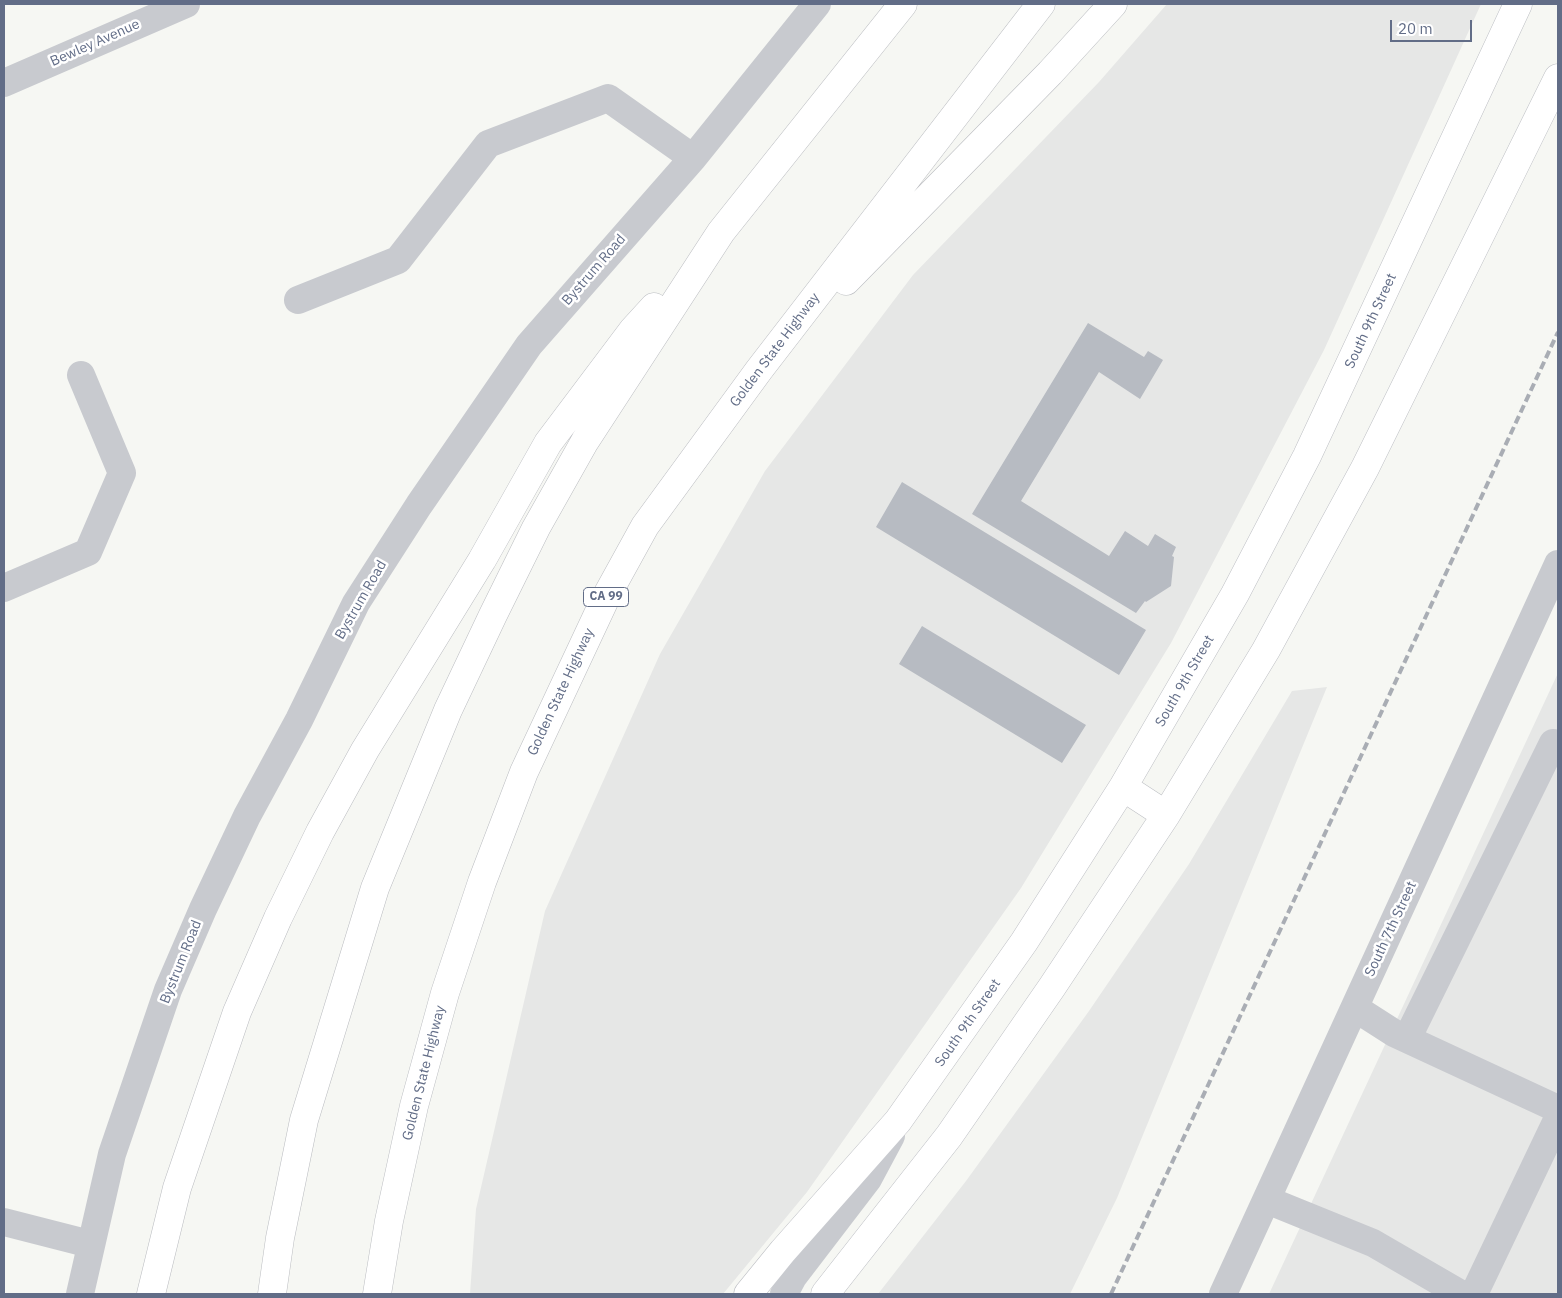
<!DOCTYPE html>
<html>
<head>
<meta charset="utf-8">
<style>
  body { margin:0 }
  #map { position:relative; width:1562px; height:1298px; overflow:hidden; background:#f6f7f3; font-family:"IBM Plex Sans",sans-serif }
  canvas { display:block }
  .frame { position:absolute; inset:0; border:5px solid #626d87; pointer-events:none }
  .scale { position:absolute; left:1390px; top:20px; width:82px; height:22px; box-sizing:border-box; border:2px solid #626d87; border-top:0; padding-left:6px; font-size:15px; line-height:18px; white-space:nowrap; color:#626d87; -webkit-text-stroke:4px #fff; paint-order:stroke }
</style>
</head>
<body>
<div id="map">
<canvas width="1562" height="1298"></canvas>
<div class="frame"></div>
<div class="scale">20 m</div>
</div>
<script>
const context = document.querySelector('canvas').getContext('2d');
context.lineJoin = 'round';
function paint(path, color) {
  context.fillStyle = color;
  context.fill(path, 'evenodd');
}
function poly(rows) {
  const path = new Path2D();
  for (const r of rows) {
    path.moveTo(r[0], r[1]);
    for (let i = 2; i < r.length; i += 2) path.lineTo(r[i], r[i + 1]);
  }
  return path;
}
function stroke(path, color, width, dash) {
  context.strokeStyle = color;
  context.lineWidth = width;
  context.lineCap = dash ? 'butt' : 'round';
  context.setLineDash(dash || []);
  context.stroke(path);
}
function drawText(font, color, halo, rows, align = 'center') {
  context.font = font + ' "IBM Plex Sans",sans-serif';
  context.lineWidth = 5;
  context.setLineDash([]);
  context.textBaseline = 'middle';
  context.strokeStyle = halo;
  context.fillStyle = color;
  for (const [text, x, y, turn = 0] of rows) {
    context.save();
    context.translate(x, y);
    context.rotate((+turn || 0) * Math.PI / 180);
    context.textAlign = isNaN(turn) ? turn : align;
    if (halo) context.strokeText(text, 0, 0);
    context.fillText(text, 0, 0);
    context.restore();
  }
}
const built = poly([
  [1167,4,1481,4,1324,350,1171,643,1021,888,807,1192,723,1294,470,1294,476,1209,545,911,660,654,765,471,913,275,1099,82],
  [1558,673,1558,1294,1269,1294],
  [1327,687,1117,1198,1070,1294,878,1294,966,1181,1089,1011,1189,864,1292,691]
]);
const building = poly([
  [1088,323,1144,357,1148,351,1163,360,1140,399,1099,372,1021,501,1109,556,1125,531,1148,546,1155,534,1176,547,1172,556,1174,557,1171,586,1146,602,1145,601,1136,613,972,514],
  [902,482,1146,630,1119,675,876,527],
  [922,626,1086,725,1062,763,899,664]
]);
const minor = poly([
  [4,83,186,4],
  [298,300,398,260,488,144,608,98,693,158],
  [4,588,88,552,122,473,81,375],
  [1355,1008,1394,1033,1558,1109],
  [1407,1039,1553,743,1558,752],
  [1267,1200,1373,1243,1461,1294],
  [4,1222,90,1244],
  [80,1294,112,1154,168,990,203,909,247,816,299,720,356,603,419,505,529,345,693,158,817,4],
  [784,1294,793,1277,868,1179,891,1136],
  [1223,1294,1558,564],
  [1474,1294,1558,1118]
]);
const major = poly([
  [1123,787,1166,815],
  [748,1294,783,1251,898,1121,1024,942,1123,787,1235,594,1307,456,1518,4],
  [825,1294,949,1136,1052,987,1166,815,1266,650,1365,468,1558,78]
]);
const highway = poly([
  [846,281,1050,73,1113,4],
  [151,1294,177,1188,237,1012,278,918,320,832,365,750,482,560,548,443,633,330,654,307],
  [272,1294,280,1238,304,1120,375,888,448,710,493,615,536,528,585,441,721,232,903,4],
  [377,1294,389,1221,414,1106,445,993,482,882,524,772,607,595,645,526,759,370,1041,4]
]);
const rail = poly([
  [1111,1294,1558,332]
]);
const shields = [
  [606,597,45]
];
const shieldNames = [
  ["CA 99",606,597]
];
const streetNames = [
  ["Bewley Avenue",95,43,-24],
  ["Bystrum Road",594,270,-49],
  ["South 9th Street",1371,321,-65],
  ["Golden State Highway",775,350,-53],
  ["Bystrum Road",361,600,-60],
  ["South 9th Street",1185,681,-60],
  ["Golden State Highway",561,692,-65],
  ["South 7th Street",1391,929,-65],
  ["Bystrum Road",181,962,-68],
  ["South 9th Street",968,1023,-55],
  ["Golden State Highway",424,1073,-76]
];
paint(built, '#e6e7e6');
paint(building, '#b7bbc2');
stroke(major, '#bdbfc4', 29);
stroke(highway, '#babcc0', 29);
stroke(minor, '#c8cacf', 28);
stroke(major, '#fff', 28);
stroke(highway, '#fff', 28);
stroke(rail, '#a9adb4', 4, [8, 4]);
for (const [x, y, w] of shields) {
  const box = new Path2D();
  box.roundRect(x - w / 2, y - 9.5, w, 19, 4);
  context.fillStyle = '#fff';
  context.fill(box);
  stroke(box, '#626d87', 1);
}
drawText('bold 12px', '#626d87', null, shieldNames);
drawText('14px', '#626d87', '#fff', streetNames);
</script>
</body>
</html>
